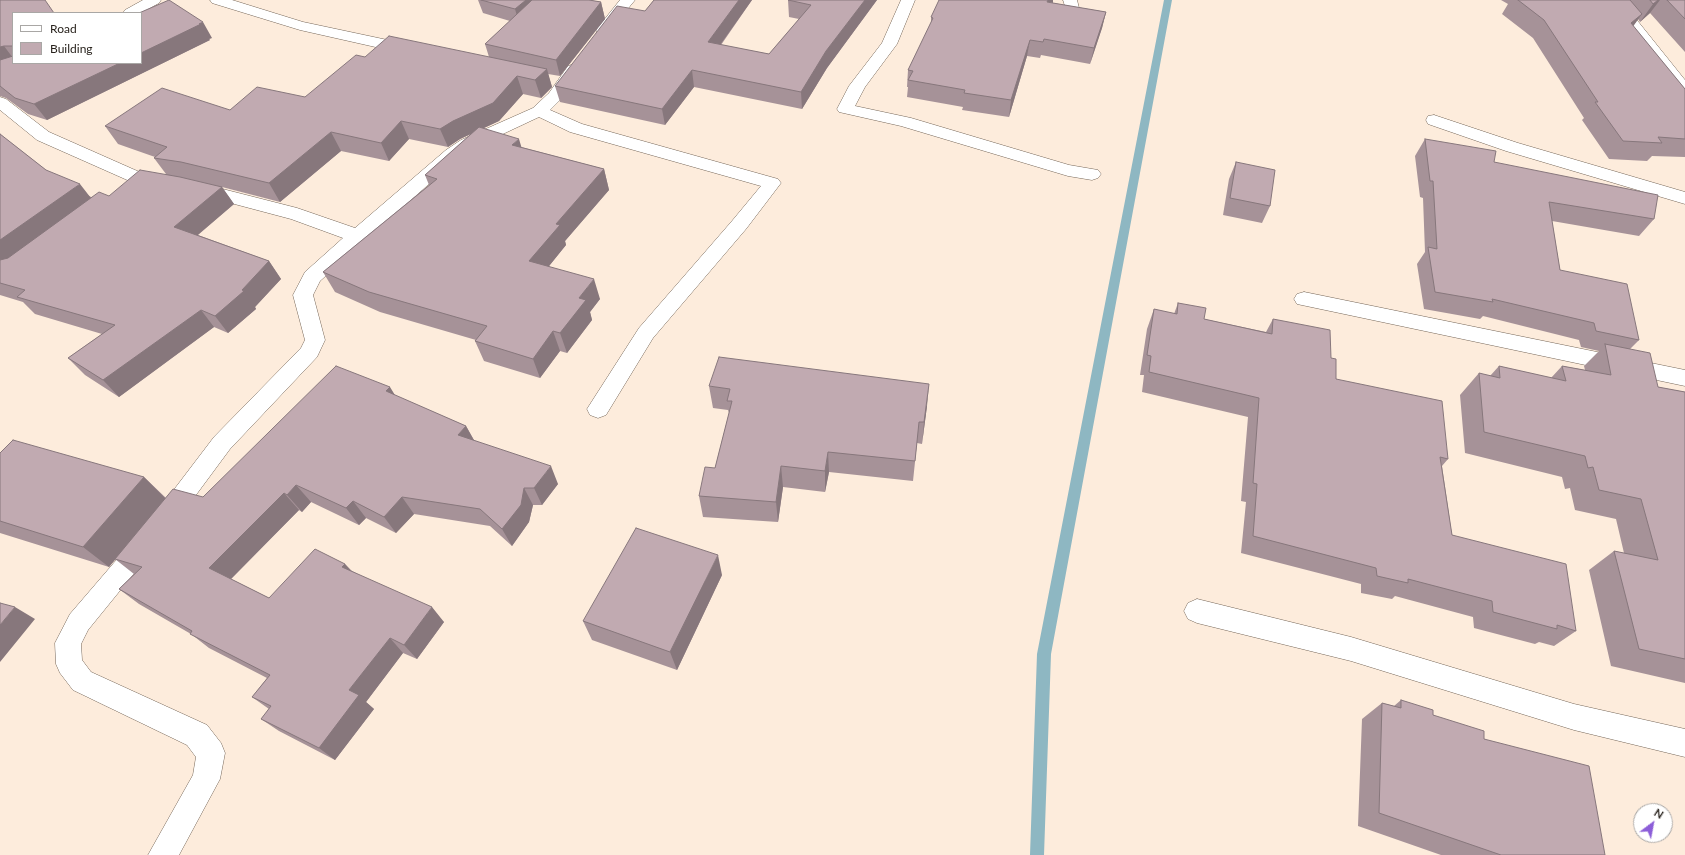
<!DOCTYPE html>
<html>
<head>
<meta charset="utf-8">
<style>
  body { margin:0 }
  #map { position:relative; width:1685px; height:855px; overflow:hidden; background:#fdecdc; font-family:Lato,sans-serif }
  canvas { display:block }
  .legend { position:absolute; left:12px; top:12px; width:130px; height:52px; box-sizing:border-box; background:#fff; border:1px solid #a9a7a5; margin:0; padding:5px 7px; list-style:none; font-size:12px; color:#29231d }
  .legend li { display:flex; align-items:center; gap:8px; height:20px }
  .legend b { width:20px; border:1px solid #a9a7a5 }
  .north { position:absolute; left:1633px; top:803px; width:40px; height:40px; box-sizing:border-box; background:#fff; border:1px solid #a9a7a5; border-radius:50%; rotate:32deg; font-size:11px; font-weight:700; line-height:16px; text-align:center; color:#29231d }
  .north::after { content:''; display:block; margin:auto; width:14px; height:18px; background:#8c5ed8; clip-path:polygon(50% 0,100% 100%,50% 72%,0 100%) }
</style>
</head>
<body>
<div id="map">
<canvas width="1685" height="855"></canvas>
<ul class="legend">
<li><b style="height:5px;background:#fff"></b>Road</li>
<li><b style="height:11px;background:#c1aab1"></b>Building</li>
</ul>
<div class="north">N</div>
</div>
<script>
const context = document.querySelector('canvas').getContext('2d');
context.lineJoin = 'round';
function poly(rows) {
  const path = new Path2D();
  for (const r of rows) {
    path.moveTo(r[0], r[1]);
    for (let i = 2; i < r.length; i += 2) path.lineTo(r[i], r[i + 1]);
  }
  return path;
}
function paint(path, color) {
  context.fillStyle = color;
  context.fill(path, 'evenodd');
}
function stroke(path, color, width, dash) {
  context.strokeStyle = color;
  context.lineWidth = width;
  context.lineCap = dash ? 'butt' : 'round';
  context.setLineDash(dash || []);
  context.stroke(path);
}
const stream = poly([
  [1164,0,1172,0,1051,654,1044,855,1030,855,1037,654,1164,0]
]);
const minor = poly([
  [143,0,161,0,159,3,141,13,123,13,125,10,143,0],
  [210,0,232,0,303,22,411,45,416,47,419,50,416,53,411,55,300,30,212,3,210,0],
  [620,0,635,0,608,33,598,33,596,30,620,0],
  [901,0,915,0,897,44,865,87,855,106,911,118,1069,165,1098,170,1101,174,1098,178,1092,180,1068,176,901,126,839,112,837,109,849,86,882,43,901,0],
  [1063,0,1077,0,1080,12,1078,15,1068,15,1063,0],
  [1601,0,1617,0,1628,9,1685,80,1685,96,1679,94,1618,15,1601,0],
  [574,64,580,66,582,69,561,99,550,110,582,124,778,179,781,183,746,229,653,338,606,415,598,418,590,415,587,409,639,328,732,221,761,186,570,132,539,117,473,148,458,158,320,281,313,295,325,340,317,357,230,449,176,522,168,525,160,522,156,515,160,508,214,437,301,348,305,340,293,295,305,272,343,238,291,219,193,193,190,189,193,185,199,183,297,208,355,228,446,150,461,140,533,108,549,93,568,66,574,64],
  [0,97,6,99,49,132,144,174,167,178,170,182,167,186,161,188,134,183,37,140,0,110,0,97],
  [1434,115,1518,143,1685,192,1685,204,1506,151,1428,124,1426,120,1428,116,1434,115],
  [1304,292,1685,370,1685,386,1297,304,1294,299,1297,294,1304,292],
  [145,533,153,536,157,543,153,550,88,630,81,644,82,660,91,672,207,725,221,743,225,753,220,779,179,855,148,855,193,775,196,757,187,745,73,690,60,673,56,664,55,643,70,614,137,536,145,533],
  [1197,599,1351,637,1574,704,1685,729,1685,757,1574,730,1351,661,1197,623,1188,619,1184,611,1188,603,1197,599]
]);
const wall = poly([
  [0,0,13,13,13,63,212,38,209,39,210,40,47,120,28,114,6,98,0,96],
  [478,0,589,0,601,2,605,19,560,76,548,74,552,87,541,98,523,94,499,121,484,128,521,147,604,169,609,190,565,241,566,245,549,266,600,299,590,312,592,320,567,353,560,351,540,378,484,361,475,341,476,340,380,312,335,292,323,272,429,185,425,175,471,134,460,139,448,147,409,139,389,161,341,151,280,202,222,187,234,204,198,235,269,261,281,279,255,307,256,309,228,333,214,327,119,397,85,375,68,358,102,334,35,314,23,302,0,295,0,134,46,170,91,197,109,196,166,174,154,158,155,157,118,144,105,126,230,110,305,97,365,57,489,57,485,44,510,21,483,13],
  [654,0,752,0,721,45,769,54,799,19,789,17,788,0,877,0,827,68,802,109,694,87,665,125,560,102,555,86,645,11],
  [1501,0,1685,0,1685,52,1650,13,1640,22,1638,19,1633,26,1685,89,1685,157,1652,156,1647,161,1609,159,1582,120,1584,118,1533,38,1502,14,1508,4],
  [1053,3,1106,12,1102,28,1090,64,1041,55,1040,58,1027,56,1009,117,962,110,963,107,907,97,908,87,907,87,908,70,931,23,931,17],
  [1425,139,1494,162,1654,219,1639,236,1552,221,1560,270,1639,340,1630,349,1658,387,1685,392,1685,683,1611,666,1589,570,1614,551,1624,553,1616,519,1575,510,1570,488,1565,489,1562,477,1465,453,1460,395,1479,373,1490,376,1499,366,1551,378,1562,366,1585,370,1584,366,1599,351,1581,347,1579,340,1483,316,1480,319,1424,309,1417,264,1425,252,1423,198,1420,197,1415,156],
  [1236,162,1270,206,1262,223,1223,215,1229,179],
  [1178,303,1204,319,1266,332,1273,319,1331,358,1336,379,1448,459,1442,466,1452,535,1576,631,1554,646,1539,642,1535,644,1474,628,1473,617,1395,596,1392,599,1361,593,1361,584,1241,553,1246,502,1241,501,1248,417,1142,392,1144,375,1140,375,1147,329,1154,309,1174,314],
  [709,386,927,406,922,444,917,443,913,481,829,472,825,492,783,487,778,522,703,517,699,496,715,468,729,413,728,410,713,408],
  [394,395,466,426,474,440,558,484,542,505,533,505,529,522,512,546,490,526,414,514,396,533,366,518,359,525,311,502,302,512,299,510,231,579,269,598,345,564,352,571,444,622,417,659,403,653,366,702,374,709,335,760,279,731,261,719,269,709,252,697,267,678,209,648,191,634,139,604,119,589,134,574,115,559,117,557,109,567,0,533,0,453,144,477,166,498,203,497],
  [722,575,677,670,592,640,583,621],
  [1401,700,1484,739,1605,855,1441,855,1358,826,1362,719,1382,703,1394,706]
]);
const shadedWall = poly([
  [526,0,547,0,519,23,515,9],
  [739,0,752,0,710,59,708,42],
  [865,0,877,0,827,68,802,109,801,92,826,51],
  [1048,0,1053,0,1053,3,1047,2],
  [1658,0,1660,0,1650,13,1640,22,1653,4],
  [601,2,605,19,560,76,556,60],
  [1106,12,1102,28,1090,64,1094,48],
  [1642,14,1629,32,1631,23],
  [203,22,212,38,209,39,210,40,47,120,34,104,120,63,141,63,141,53],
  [1030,40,1027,56,1009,117,1011,100],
  [4,46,13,58,0,68,0,47],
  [547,69,552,87,541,98,535,80],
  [692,70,694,87,665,125,662,109],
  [517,76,523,94,499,121,460,139,448,147,440,129],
  [401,121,409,139,389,161,381,143],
  [331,132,341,151,280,202,269,183],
  [519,139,525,159,512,145],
  [604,169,609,190,565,241,566,245,537,281,529,261,556,224],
  [80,184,94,202,0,266,0,240],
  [222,187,234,204,187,244,174,227],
  [269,261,281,279,255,307,256,309,228,333,215,316,242,290],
  [594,279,600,299,590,312,592,320,567,353,560,333,579,298],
  [201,310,214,327,119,397,103,380],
  [553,331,560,351,540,378,533,359],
  [929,384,927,406,922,444,924,422],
  [390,387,401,405,386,391],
  [466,426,476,444,458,435],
  [828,452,829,472,825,492,825,471],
  [551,466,558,484,542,505,534,488],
  [781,466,783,487,778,522,776,502],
  [144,477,166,499,109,567,83,547],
  [296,485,311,502,302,512,287,495],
  [524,488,533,505,529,522,512,546,502,529],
  [284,493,299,510,227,583,209,568],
  [402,497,414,514,396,533,384,517],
  [353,501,366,518,359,525,346,508],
  [718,555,722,575,677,670,670,652],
  [345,564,359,580,342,567],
  [15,607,35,619,0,662,0,625],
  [432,607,444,622,417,659,404,645],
  [390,638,403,653,366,702,374,709,335,760,319,748,349,690]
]);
const building = poly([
  [0,0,45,0,54,13,13,13,13,46,4,46,0,47,0,0],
  [169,0,203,22,199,24,201,24,141,53,141,13,139,13,169,0],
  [481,0,526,0,515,9,481,0],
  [532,0,589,0,601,2,556,60,485,44,532,0],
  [654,0,739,0,708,42,769,54,811,5,788,0,865,0,826,51,801,92,692,70,662,109,555,86,617,6,645,11,654,0],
  [939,0,1048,0,1047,2,1106,12,1094,48,1044,39,1043,42,1030,40,1011,100,964,93,965,90,908,80,913,71,908,70,933,18,931,17,939,0],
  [1518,0,1630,0,1642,14,1631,23,1685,89,1685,139,1658,137,1662,143,1623,141,1595,102,1598,102,1544,20,1518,0],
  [1650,0,1658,0,1653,4,1650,0],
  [1667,0,1685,0,1685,19,1667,0],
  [389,36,547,69,535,80,517,76,493,103,453,121,440,129,401,121,381,143,331,132,269,183,181,162,154,158,167,147,105,126,162,88,230,110,257,87,305,97,356,55,365,57,389,36],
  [13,56,13,63,120,63,34,104,15,98,0,86,0,60,13,56],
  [479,127,519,139,512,145,604,169,556,224,560,225,529,261,594,279,579,298,586,300,560,333,553,331,533,359,475,341,487,326,369,292,323,272,437,179,425,175,479,127],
  [0,134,46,170,80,184,0,240,0,134],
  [1425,139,1496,151,1494,162,1658,195,1654,219,1549,202,1560,270,1627,284,1639,340,1596,331,1594,323,1492,299,1493,302,1435,292,1428,247,1437,249,1433,181,1430,181,1425,139],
  [1236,162,1275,170,1270,206,1230,198,1236,162],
  [140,170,180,177,222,187,174,227,269,261,242,290,244,291,215,316,201,310,103,380,68,358,115,325,17,297,25,290,0,283,0,260,8,258,99,192,109,196,140,170],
  [1178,303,1206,308,1204,319,1272,334,1273,319,1330,330,1331,358,1336,359,1336,379,1442,401,1448,459,1440,457,1452,535,1566,564,1576,631,1557,625,1557,629,1493,612,1492,601,1408,579,1408,583,1377,576,1376,568,1253,536,1257,484,1253,483,1259,398,1149,372,1151,356,1147,355,1154,309,1177,314,1178,303],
  [1605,344,1650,353,1658,387,1685,392,1685,659,1639,649,1614,551,1658,560,1641,499,1599,490,1593,467,1588,468,1585,456,1484,432,1479,373,1500,378,1499,366,1566,381,1562,366,1611,375,1605,344],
  [719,357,929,384,924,422,919,422,915,461,828,452,825,471,781,466,776,502,699,496,705,467,715,468,732,401,727,401,730,389,709,386,719,357],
  [336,366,390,387,386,391,466,426,458,435,551,466,534,488,524,488,521,505,502,529,480,509,402,497,384,517,353,501,346,508,296,485,287,495,284,493,209,568,269,598,315,549,345,564,342,567,432,607,404,645,390,638,349,690,359,695,319,748,261,719,271,706,252,697,270,675,190,634,192,631,119,589,142,567,115,559,173,489,203,497,336,366],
  [13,440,144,477,83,547,0,521,0,453,13,440],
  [636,528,718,555,670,652,583,621,636,528],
  [0,603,15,607,0,625,0,603],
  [1401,700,1433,710,1433,715,1484,731,1484,739,1589,766,1605,855,1501,855,1379,813,1382,703,1401,708,1401,700]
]);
paint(stream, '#8eb7c2');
stroke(minor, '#766759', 1);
paint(minor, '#fff');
paint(wall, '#a69298');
paint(shadedWall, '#87777c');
paint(building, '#c1aab1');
stroke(building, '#87777c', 1);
</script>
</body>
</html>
